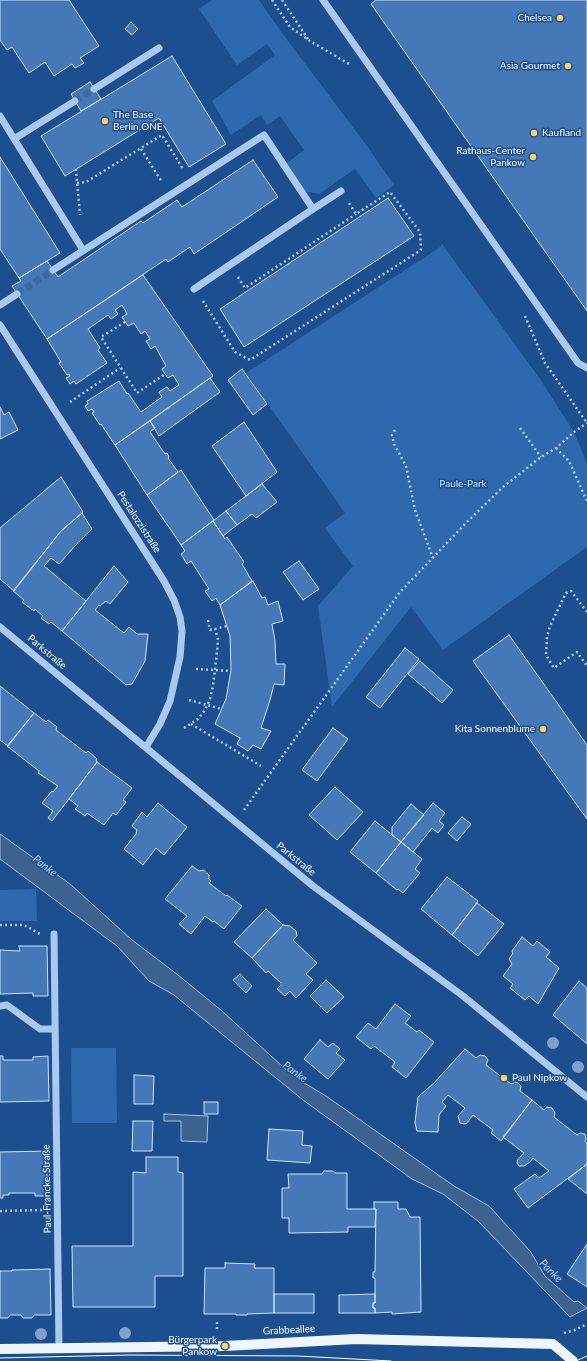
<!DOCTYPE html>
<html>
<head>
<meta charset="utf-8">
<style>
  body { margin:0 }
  canvas { display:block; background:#1b4f8f }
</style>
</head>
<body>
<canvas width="587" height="1361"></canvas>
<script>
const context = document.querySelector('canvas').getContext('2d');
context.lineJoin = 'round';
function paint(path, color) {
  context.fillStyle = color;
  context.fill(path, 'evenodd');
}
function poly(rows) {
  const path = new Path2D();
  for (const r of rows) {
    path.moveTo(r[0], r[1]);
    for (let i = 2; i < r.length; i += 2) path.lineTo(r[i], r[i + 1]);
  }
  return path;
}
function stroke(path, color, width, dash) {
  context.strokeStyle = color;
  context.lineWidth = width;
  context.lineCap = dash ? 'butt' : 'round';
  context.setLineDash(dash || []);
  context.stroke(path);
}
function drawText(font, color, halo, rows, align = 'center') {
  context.font = font + ' Lato,sans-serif';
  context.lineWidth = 3;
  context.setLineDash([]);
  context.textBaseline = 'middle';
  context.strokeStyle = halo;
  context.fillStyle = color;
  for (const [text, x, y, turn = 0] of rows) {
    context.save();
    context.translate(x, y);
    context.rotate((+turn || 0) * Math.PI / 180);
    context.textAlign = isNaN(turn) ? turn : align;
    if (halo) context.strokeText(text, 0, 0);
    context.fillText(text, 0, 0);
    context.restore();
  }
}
const green = poly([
  [212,0,259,0,282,33,367,146,394,185,376,198,355,169,319,194,305,191,287,163,304,150,280,116,267,125,261,115,231,135,212,101,275,55,267,44,237,65,199,9],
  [442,244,540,379,574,432,587,464,587,547,443,650,411,607,332,707,318,606,353,566,325,528,345,513,246,373,439,248],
  [36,889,37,921,0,921,0,890],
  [71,1048,116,1048,117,1123,72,1123]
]);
const water = poly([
  [0,834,70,884,132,940,178,975,222,1011,294,1077,326,1096,454,1186,489,1206,530,1251,545,1276,574,1302,578,1301,587,1308,570,1317,478,1221,443,1194,412,1179,303,1100,174,995,149,981,117,946,0,859,0,834],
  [164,1114,208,1116,207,1142,181,1141,181,1121,164,1121,164,1114]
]);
const building = poly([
  [0,0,69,0,99,46,80,58,84,63,75,68,72,64,54,76,45,62,29,73,12,47,7,50,0,40,0,0],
  [376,0,587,0,587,311,371,4,376,0],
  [131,22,138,29,132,35,125,29,131,22],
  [172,56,226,144,189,167,159,118,65,176,41,136,172,56],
  [90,82,101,99,81,111,71,94,90,82],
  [0,157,60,253,19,278,0,249,0,157],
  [253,160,278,197,194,254,190,247,168,262,166,259,47,339,12,286,21,281,19,278,47,261,58,277,141,221,143,223,177,200,182,207,253,160],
  [388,198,414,236,244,347,220,309,388,198],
  [143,275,213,376,115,445,101,424,100,425,92,413,94,412,92,409,88,411,85,406,88,404,87,401,119,381,127,394,128,393,141,412,162,397,159,392,167,387,170,391,179,385,173,375,168,378,165,374,162,369,166,366,159,353,155,346,151,349,146,341,150,339,145,331,141,334,134,323,128,326,122,317,127,314,122,305,115,310,118,314,111,319,108,315,88,329,100,348,98,350,107,363,76,384,74,381,70,384,66,378,70,376,69,374,67,375,59,363,61,362,47,339,143,275],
  [242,369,267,404,253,415,228,380,242,369],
  [210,378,220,392,159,436,150,421,210,378],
  [0,407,4,415,9,412,18,430,0,439,0,407],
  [150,421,155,428,150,432,165,454,167,453,169,457,168,458,178,472,147,495,115,445,150,421],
  [244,422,277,472,246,496,212,446,244,422],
  [181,470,214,520,181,545,147,495,181,470],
  [61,477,83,512,61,531,14,591,0,579,0,528,61,477],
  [262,484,277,502,256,518,252,514,237,525,226,511,262,484],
  [226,511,237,525,223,536,213,521,226,511],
  [82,513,92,529,74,547,59,564,51,558,44,566,86,601,62,631,51,622,49,624,41,618,43,616,35,609,34,611,22,602,24,600,13,591,61,531,82,513],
  [213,521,225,539,227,537,244,562,242,564,252,581,220,605,216,598,212,601,205,591,209,589,191,561,187,564,181,554,185,551,181,545,213,521],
  [299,561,319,589,303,600,283,572,299,561],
  [114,566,128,582,110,604,106,601,100,606,99,605,95,610,124,633,129,627,137,634,148,634,145,661,132,684,126,685,62,631,114,566],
  [253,581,262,598,265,597,268,605,278,601,283,621,272,624,275,641,276,664,285,664,284,685,274,684,270,700,261,728,271,731,261,749,253,745,248,751,237,744,240,738,215,724,226,699,231,670,230,636,220,605,253,581],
  [509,635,587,745,587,819,473,661,509,635],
  [405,648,419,659,380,708,366,697,405,648],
  [420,661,453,690,442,703,408,674,420,661],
  [0,686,34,713,8,746,0,740,0,686],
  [34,713,46,722,48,720,57,727,56,730,86,753,88,751,97,759,96,760,97,762,52,821,48,818,53,811,42,803,52,791,53,792,58,786,38,773,39,771,7,746,34,713],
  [333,728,348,739,317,781,302,770,333,728],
  [97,762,132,788,123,800,126,802,116,815,113,813,104,825,87,813,85,816,75,809,78,806,69,799,97,762],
  [335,787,363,812,337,840,309,815,335,787],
  [158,803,187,827,164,855,156,848,143,865,124,849,136,834,137,830,132,826,142,812,147,817,158,803],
  [433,803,445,813,439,821,444,825,438,833,432,828,413,852,401,842,433,803],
  [411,804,424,815,401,842,392,835,392,827,411,804],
  [462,817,471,824,457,841,448,833,462,817],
  [375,821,401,842,376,873,350,852,375,821],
  [401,842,422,859,415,869,420,873,403,893,398,889,397,890,376,873,401,842],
  [192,866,199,871,204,870,209,875,209,879,211,881,209,883,226,896,227,895,242,906,224,929,214,921,213,922,205,916,191,934,179,924,187,916,165,899,192,866],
  [447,877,478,901,452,935,421,909,447,877],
  [477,903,504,924,478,956,452,935,477,903],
  [266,909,283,925,252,958,234,942,266,909],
  [283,925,290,926,296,931,297,936,293,940,317,963,306,974,313,980,296,998,290,991,285,996,277,989,282,984,268,971,266,973,252,958,283,925],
  [522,937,533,946,537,941,550,952,546,957,559,968,538,1004,529,996,525,1000,510,988,513,984,503,976,512,964,509,959,513,953,512,951,522,937],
  [19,946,47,946,48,996,33,996,33,993,0,994,0,950,20,951,19,946],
  [240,974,252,986,246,993,233,980,240,974],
  [326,980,344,997,327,1013,310,996,326,980],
  [579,981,587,988,587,1044,553,1015,579,981],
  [395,1004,411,1016,405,1023,417,1032,419,1030,434,1042,406,1078,392,1067,395,1062,374,1046,371,1049,356,1037,368,1023,376,1029,395,1004],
  [320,1040,328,1047,333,1043,340,1049,336,1053,345,1060,328,1079,304,1059,320,1040],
  [465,1049,476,1058,480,1055,485,1056,488,1060,486,1065,511,1084,515,1082,518,1083,521,1086,520,1091,532,1100,501,1141,491,1133,493,1130,473,1115,467,1123,465,1124,460,1123,458,1116,465,1108,448,1095,442,1102,446,1106,439,1115,438,1132,417,1131,415,1123,418,1097,434,1083,465,1049],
  [0,1056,3,1056,3,1060,33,1060,33,1057,48,1056,49,1101,0,1102,0,1056],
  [134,1075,154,1076,153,1104,134,1104,134,1075],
  [532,1100,544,1110,547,1107,552,1108,555,1113,554,1117,577,1135,580,1133,585,1134,586,1139,585,1141,587,1143,587,1164,528,1208,514,1189,535,1174,539,1178,549,1171,533,1158,530,1162,524,1166,519,1166,517,1163,518,1159,524,1153,503,1137,532,1100],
  [204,1102,218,1102,218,1114,204,1114,204,1102],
  [133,1121,153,1121,152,1151,132,1151,133,1121],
  [269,1129,303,1131,302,1145,312,1146,310,1163,267,1160,269,1129],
  [49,1151,50,1196,35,1196,35,1193,9,1193,9,1195,3,1195,3,1198,0,1198,0,1152,49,1151],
  [146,1157,178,1157,178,1172,183,1173,183,1276,155,1276,155,1307,73,1307,72,1246,133,1246,133,1172,146,1173,146,1157],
  [587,1164,587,1194,568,1179,587,1164],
  [324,1171,333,1171,335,1173,347,1173,347,1209,376,1209,375,1227,348,1227,348,1232,289,1233,289,1218,282,1218,282,1188,289,1188,288,1174,322,1174,324,1171],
  [374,1202,398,1202,398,1209,406,1209,410,1217,420,1217,421,1312,392,1314,392,1312,375,1313,375,1308,373,1308,373,1303,375,1303,375,1278,373,1278,373,1272,375,1272,376,1209,374,1209,374,1202],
  [587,1244,587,1287,567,1274,587,1244],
  [225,1263,255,1264,254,1268,274,1268,274,1313,247,1314,247,1315,236,1315,236,1314,204,1314,205,1268,225,1268,225,1263],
  [50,1269,51,1315,34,1315,32,1318,23,1318,21,1315,10,1315,8,1318,0,1318,0,1271,12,1271,12,1270,50,1269],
  [274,1294,314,1294,314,1313,274,1313,274,1294],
  [375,1294,375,1303,373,1303,373,1308,375,1308,375,1313,339,1313,339,1295,375,1294]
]);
const minorTunnel = poly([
  [75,101,94,89],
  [17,294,53,270]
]);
const path = poly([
  [272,0,290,27,310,41,349,64],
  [282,0,308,39],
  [141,149,162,182],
  [76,169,80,215],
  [77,183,86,182,162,135,183,169],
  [238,277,245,288,356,214],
  [203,301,235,352,250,360,421,250,420,232,390,192,356,214,349,203],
  [525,316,545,363,587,423],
  [125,322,101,337,137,393,165,374],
  [70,402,120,368],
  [520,428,541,457],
  [395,430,392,435,394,444,406,466,415,510,433,558],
  [556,448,569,461,587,501],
  [587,612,571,591,566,593,550,626,547,637,546,655,554,668,577,652,587,666],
  [208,620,210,630,227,626],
  [196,669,231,671],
  [189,700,222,709],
  [191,724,261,766],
  [184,728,198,719,205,710,210,699,213,686,217,652,218,639,215,629],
  [244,810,400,592,467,522,503,487,541,457,556,448,574,432,587,423],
  [0,925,24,925,40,934],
  [0,1211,43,1210],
  [217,1322,217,1330],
  [564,1333,575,1330,587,1324]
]);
const minor = poly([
  [323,0,578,363,587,368],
  [94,89,159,48],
  [0,116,83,250],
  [14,139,75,101],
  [313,209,341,191],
  [53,270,264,135,313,209,194,289],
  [0,305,17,294],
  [0,325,164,581,174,600,180,617,182,631,180,657,170,701,160,724,146,747],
  [0,627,313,886,463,996,587,1097],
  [54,934,59,1349],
  [0,1006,7,1005,40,1029,55,1029]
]);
const major = poly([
  [0,1349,225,1346,356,1339,553,1344,573,1361]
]);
const tram = poly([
  [0,1358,129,1355,298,1356,391,1361],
  [576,1361,587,1356]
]);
const trees = [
  [553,1043],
  [578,1067],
  [125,1333],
  [41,1334]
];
const markers = [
  [560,18,4,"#ffd166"],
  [568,66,4,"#ffd166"],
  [105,121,4,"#ffd166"],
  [534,133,4,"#ffd166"],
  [533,157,4,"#ffd166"],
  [543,729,4,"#ffd166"],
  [504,1078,4,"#ffd166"],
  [225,1346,4,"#ffd166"]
];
const poiNames = [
  ["Chelsea",552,18],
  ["Asia Gourmet",560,66],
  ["The Base",113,115,"left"],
  ["Berlin ONE",113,127,"left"],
  ["Kaufland",542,133,"left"],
  ["Rathaus-Center",525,151],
  ["Pankow",525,163],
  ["Kita Sonnenblume",535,729],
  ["Paul Nipkow",512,1078,"left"],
  ["Bürgerpark",217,1340],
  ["Pankow",217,1352]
];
const parkNames = [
  ["Paule-Park",463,484]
];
const streetNames = [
  ["Pestalozzistraße",139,522,57],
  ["Parkstraße",47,652,40],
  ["Parkstraße",296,859,39],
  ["Paul-Francke-Straße",47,1189,-91],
  ["Grabbeallee",289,1330,-3]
];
const waterNames = [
  ["Panke",45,866,38],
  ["Panke",295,1072,36],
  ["Panke",551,1271,44]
];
paint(green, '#2e69ad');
paint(water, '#3c6290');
stroke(water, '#9cc4f0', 1);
paint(building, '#4478b7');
stroke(building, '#cfe3fa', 1);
stroke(minorTunnel, '#3d69a0', 7, [7, 3.5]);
stroke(path, '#a9c9ee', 2.5, [2, 3]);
stroke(minor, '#a9c9ee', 7);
stroke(major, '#f0f6ff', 10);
stroke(tram, '#fff', 1);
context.fillStyle = '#7ea0ca';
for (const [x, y] of trees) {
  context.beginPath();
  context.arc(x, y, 6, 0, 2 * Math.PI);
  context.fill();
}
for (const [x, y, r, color] of markers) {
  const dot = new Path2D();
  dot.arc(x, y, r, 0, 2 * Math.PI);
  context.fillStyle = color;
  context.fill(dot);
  stroke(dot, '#1b4f8f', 1.5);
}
drawText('10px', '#fff', '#1b4f8f', poiNames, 'right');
drawText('10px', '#cfe3fa', '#1b4f8f', parkNames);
drawText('10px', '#fff', '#1b4f8f', streetNames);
drawText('italic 11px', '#b5d3f5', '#1b4f8f', waterNames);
</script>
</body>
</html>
